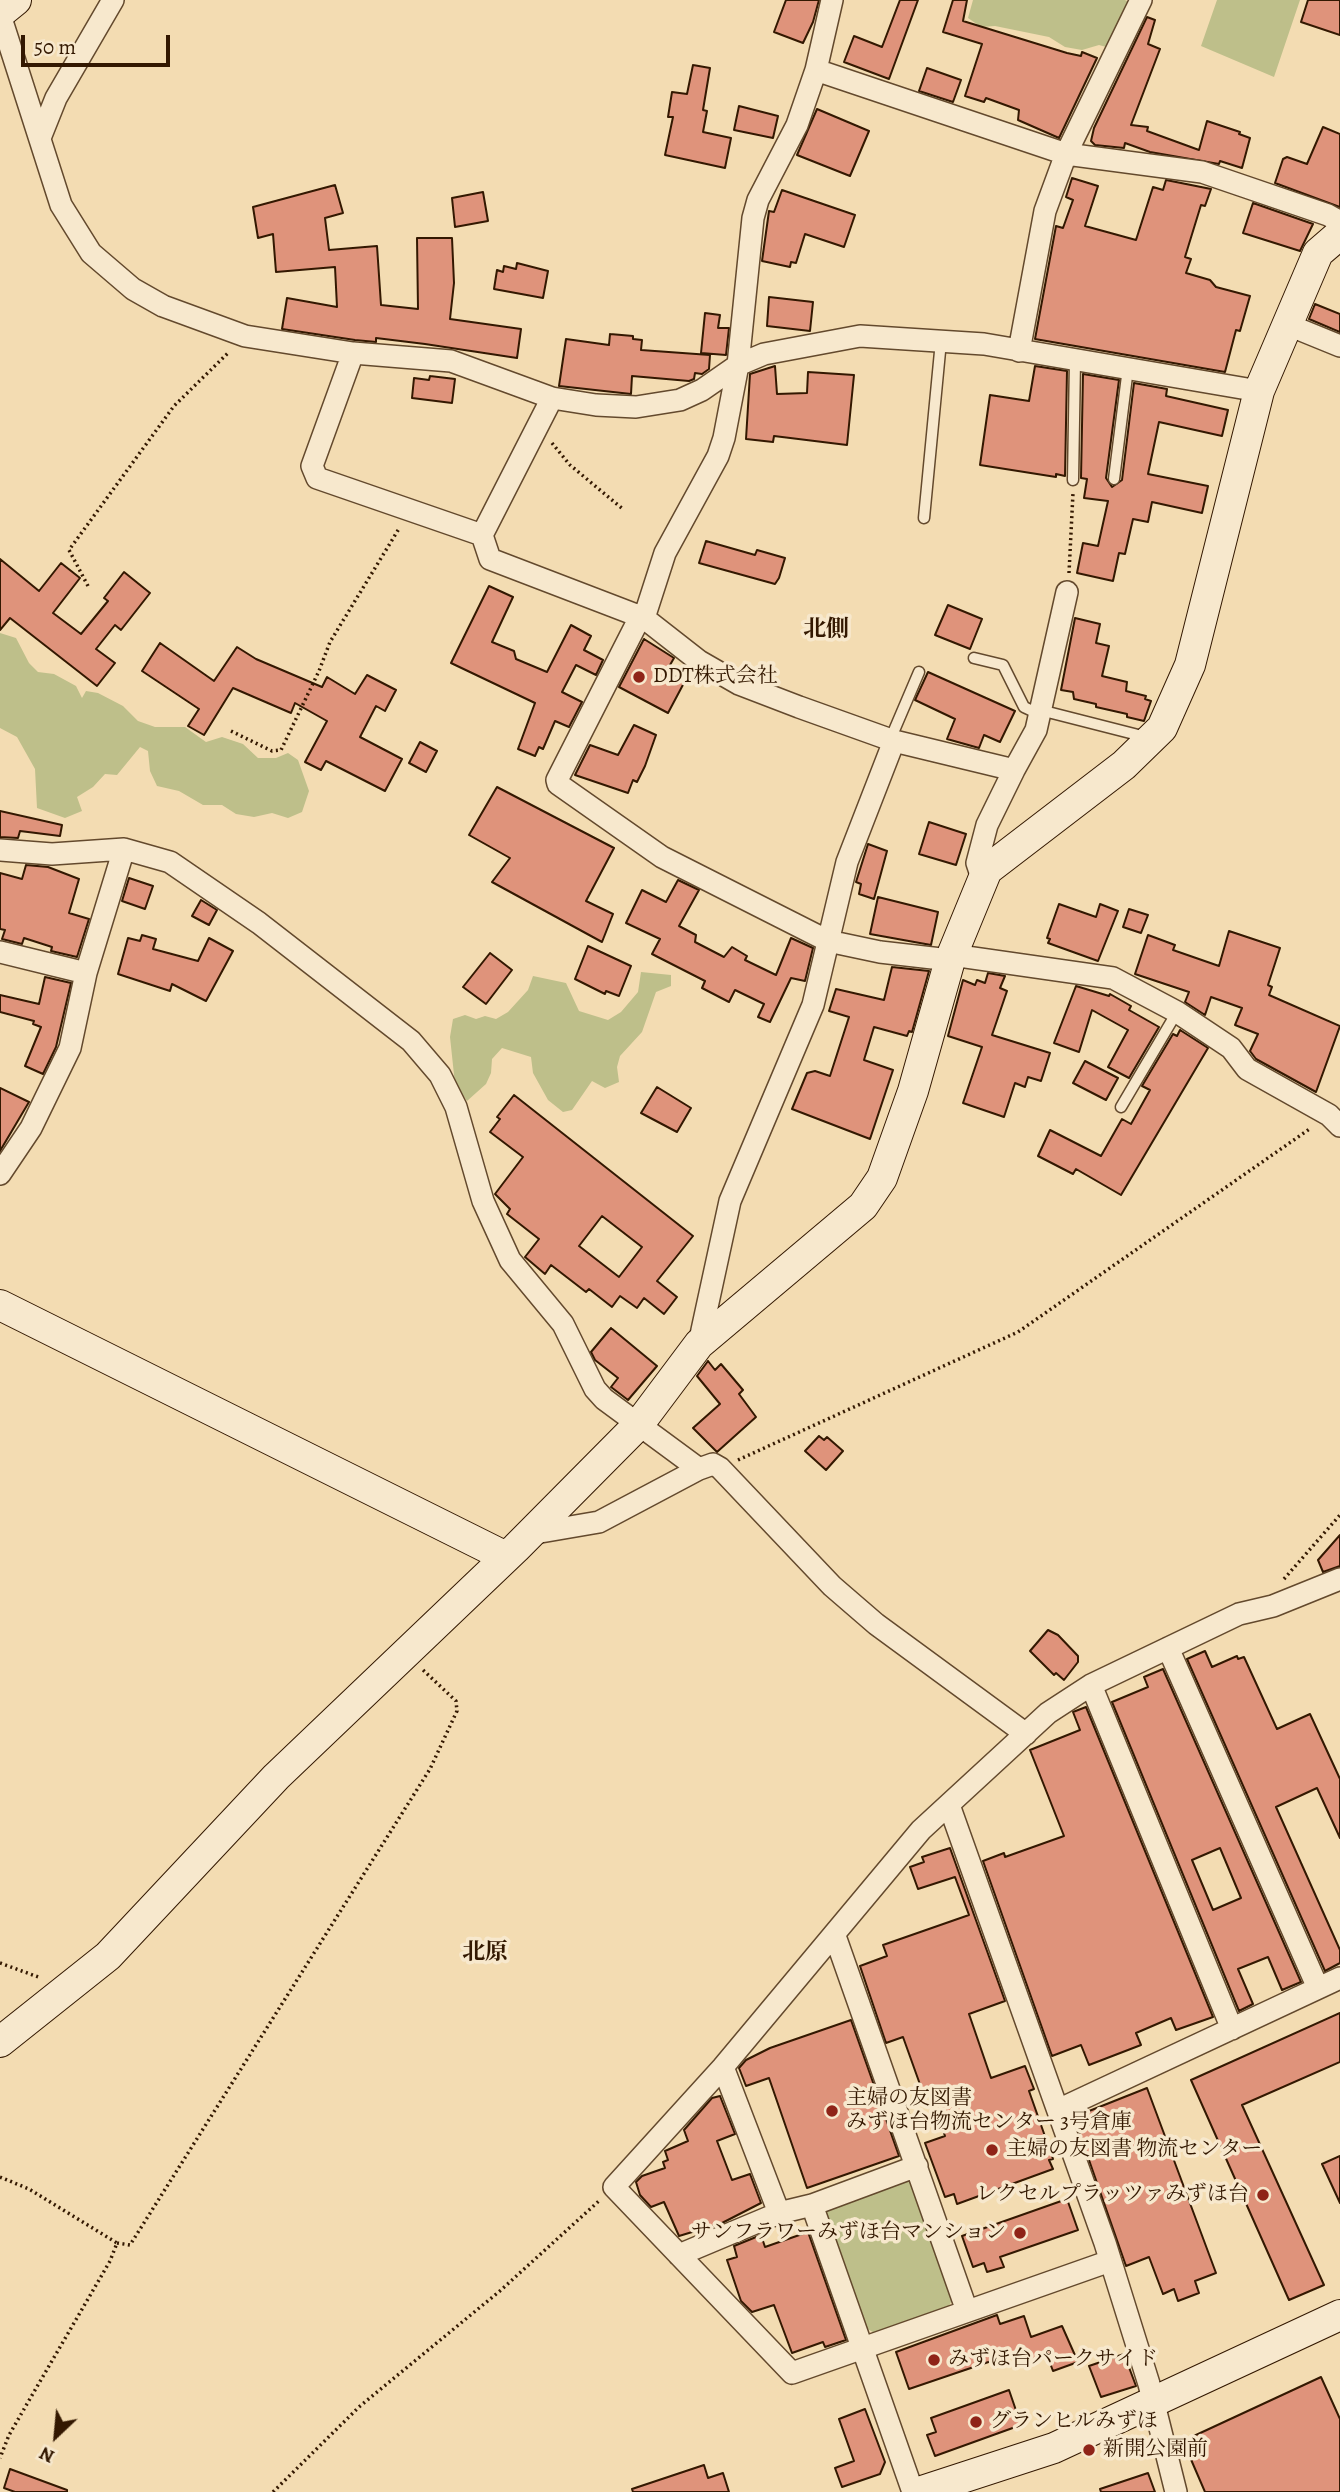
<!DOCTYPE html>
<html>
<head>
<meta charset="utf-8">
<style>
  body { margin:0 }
  #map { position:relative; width:1340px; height:2492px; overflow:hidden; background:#f3dcb2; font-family:Alegreya,serif }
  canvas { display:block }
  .north { position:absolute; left:21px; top:2401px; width:70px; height:70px; -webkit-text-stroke:5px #f7e8cd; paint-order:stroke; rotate:206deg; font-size:19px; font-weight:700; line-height:28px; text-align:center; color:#331801 }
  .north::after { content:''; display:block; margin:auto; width:24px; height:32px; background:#331801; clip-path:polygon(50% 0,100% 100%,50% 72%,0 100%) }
  .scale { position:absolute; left:21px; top:35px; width:149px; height:32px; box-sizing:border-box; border:4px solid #331801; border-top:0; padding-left:9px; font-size:21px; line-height:24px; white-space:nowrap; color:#331801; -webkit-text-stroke:5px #f7e8cd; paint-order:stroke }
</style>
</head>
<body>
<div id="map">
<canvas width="1340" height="2492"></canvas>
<div class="north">N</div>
<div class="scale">50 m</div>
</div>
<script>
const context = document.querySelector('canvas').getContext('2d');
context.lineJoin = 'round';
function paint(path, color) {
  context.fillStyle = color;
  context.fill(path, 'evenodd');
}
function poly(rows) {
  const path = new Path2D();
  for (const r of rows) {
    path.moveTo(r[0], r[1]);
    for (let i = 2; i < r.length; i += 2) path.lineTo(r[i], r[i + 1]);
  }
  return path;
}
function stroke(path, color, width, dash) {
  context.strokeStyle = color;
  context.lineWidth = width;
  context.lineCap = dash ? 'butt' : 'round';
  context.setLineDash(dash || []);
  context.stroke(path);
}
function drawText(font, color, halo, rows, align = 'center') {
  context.font = font + ' Alegreya,"Noto Serif JP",serif';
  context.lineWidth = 7;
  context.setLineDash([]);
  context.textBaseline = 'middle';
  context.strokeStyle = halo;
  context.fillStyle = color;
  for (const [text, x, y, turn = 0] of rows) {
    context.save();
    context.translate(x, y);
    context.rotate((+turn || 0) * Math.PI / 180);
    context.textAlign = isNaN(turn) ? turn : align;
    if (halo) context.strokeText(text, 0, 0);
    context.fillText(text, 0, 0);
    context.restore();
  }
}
const green = poly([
  [973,0,1125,0,1133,4,1110,48,1099,45,1082,50,1065,47,1049,37,995,26,981,27,968,18],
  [1217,0,1300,0,1274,77,1201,46],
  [0,633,16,638,29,663,38,672,54,674,76,686,82,698,86,691,98,693,123,706,138,721,155,727,185,727,206,742,222,737,243,744,258,758,276,758,288,753,298,760,309,791,302,812,288,818,272,813,254,817,236,814,222,805,203,805,179,791,157,786,150,771,148,751,140,747,117,775,105,774,93,787,77,797,82,811,65,818,37,808,35,769,17,737,0,728],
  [641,972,671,975,671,986,656,992,642,1032,620,1056,617,1067,619,1082,605,1088,592,1081,572,1110,563,1112,548,1100,533,1073,531,1057,502,1048,492,1059,491,1073,486,1084,467,1101,455,1084,450,1037,453,1019,465,1015,476,1019,485,1016,496,1019,508,1012,528,990,533,976,566,983,579,1011,608,1020,621,1012,638,992],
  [903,2179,912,2183,952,2300,948,2308,876,2334,866,2328,825,2214,829,2206]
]);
const building = poly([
  [786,0,819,0,813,22,803,43,774,32,786,0],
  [900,0,918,0,889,79,844,62,854,36,882,47,900,0],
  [953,0,967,0,963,21,1067,53,1081,56,1082,52,1097,58,1059,138,1018,120,1019,110,986,98,984,102,965,96,982,44,943,32,953,0],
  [1308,0,1340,0,1340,35,1301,22,1308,0],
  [1147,17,1155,20,1148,44,1160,49,1131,125,1148,127,1147,131,1199,150,1207,121,1240,132,1239,134,1250,138,1242,168,1220,161,1219,164,1150,152,1125,143,1124,148,1095,145,1091,141,1094,128,1147,17],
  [693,65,710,68,703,110,707,111,703,132,731,138,725,168,665,155,673,117,668,117,672,92,687,94,693,65],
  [927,68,961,80,953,102,919,91,927,68],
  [739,106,778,116,773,138,734,130,739,106],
  [817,109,869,131,850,176,797,155,817,109],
  [1323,127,1340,134,1340,207,1275,183,1283,159,1287,157,1307,164,1323,127],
  [1072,178,1098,186,1085,226,1136,240,1153,187,1163,190,1166,180,1211,189,1205,206,1201,205,1185,257,1191,259,1186,273,1210,280,1216,287,1250,296,1240,331,1236,330,1225,372,1035,339,1056,226,1063,228,1073,200,1066,197,1072,178],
  [335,185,343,213,325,218,329,250,377,246,381,305,418,309,417,238,452,238,454,283,450,319,521,329,517,358,425,344,376,338,376,342,355,340,282,329,287,298,337,307,335,267,276,272,273,234,258,238,253,207,335,185],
  [782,190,855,215,844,247,805,234,796,263,791,262,790,267,762,261,769,211,774,212,782,190],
  [483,192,488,221,455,227,452,198,483,192],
  [1253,203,1313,224,1300,251,1243,233,1253,203],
  [517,263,548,271,543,298,494,289,497,270,503,272,504,266,516,269,517,263],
  [769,297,813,302,810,331,767,326,769,297],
  [1315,304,1340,314,1340,332,1309,319,1315,304],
  [705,313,720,315,718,328,729,328,726,355,701,353,705,313],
  [610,334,633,336,633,339,642,340,641,350,710,355,709,369,702,374,695,373,694,379,689,381,632,376,631,394,559,386,566,339,609,345,610,334],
  [775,366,777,394,807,393,808,372,854,375,847,445,774,436,773,442,746,439,750,374,775,366],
  [1035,366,1067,371,1065,476,1056,474,1056,477,980,465,990,395,1029,401,1035,366],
  [1083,374,1119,380,1106,478,1112,487,1122,480,1134,383,1167,389,1166,396,1228,410,1222,436,1159,422,1148,474,1208,486,1202,513,1152,502,1148,522,1133,519,1125,554,1119,553,1113,581,1077,573,1083,543,1098,546,1108,501,1084,498,1087,479,1081,478,1083,374],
  [430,376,455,379,452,403,412,398,414,378,429,380,430,376],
  [706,541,755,555,757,550,785,558,779,578,775,584,699,563,706,541],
  [0,559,39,591,61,563,80,578,53,613,81,634,108,601,104,598,124,572,150,593,121,630,115,625,96,649,115,663,97,686,10,618,0,630,0,559],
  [489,586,513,597,492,642,514,651,516,659,547,672,571,625,591,636,584,650,603,660,596,675,576,665,562,692,582,702,569,727,555,721,543,749,539,747,535,756,518,749,535,703,451,663,489,586],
  [948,605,982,619,970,649,935,635,948,605],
  [1075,618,1100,624,1096,643,1109,646,1102,676,1127,682,1126,691,1146,696,1145,699,1151,701,1144,721,1127,717,1127,714,1096,707,1096,704,1074,699,1073,692,1061,690,1075,618],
  [644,639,674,658,666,672,685,681,668,713,619,687,644,639],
  [160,643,214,681,237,647,256,659,322,687,327,677,355,694,367,675,396,690,385,711,376,706,360,737,402,759,385,791,326,761,321,770,305,762,327,721,295,703,291,713,233,688,204,735,188,726,199,709,142,671,160,643],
  [928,672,1015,711,1000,742,984,735,979,748,947,739,955,719,915,700,928,672],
  [634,725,656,735,645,766,637,782,633,780,628,793,575,775,590,745,618,755,634,725],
  [420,742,437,751,426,772,409,763,420,742],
  [497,787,614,848,586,901,613,914,602,942,492,882,510,858,469,835,497,787],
  [0,811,62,825,60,836,20,831,18,838,0,837,0,811],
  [929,822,966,834,956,865,919,854,929,822],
  [868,844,887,851,874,899,859,894,861,884,856,882,868,844],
  [26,865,48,867,79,879,69,913,89,919,77,957,51,951,52,947,24,938,22,944,2,939,5,930,0,929,0,873,22,879,26,865],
  [129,878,153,886,145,909,122,901,129,878],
  [678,880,699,890,679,926,696,935,695,942,724,957,732,947,747,956,745,960,776,975,791,938,813,948,805,981,791,978,770,1022,758,1017,764,1004,735,990,729,1002,702,988,705,981,652,954,660,939,626,923,642,890,666,902,678,880],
  [878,897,938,912,931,945,870,934,878,897],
  [201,900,217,910,209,925,192,916,201,900],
  [1059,904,1096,917,1100,904,1118,911,1098,961,1048,943,1050,939,1047,938,1059,904],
  [1129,909,1148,915,1141,933,1123,927,1129,909],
  [1229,931,1280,948,1268,985,1272,987,1269,995,1340,1026,1316,1092,1256,1059,1250,1051,1258,1034,1235,1025,1242,1008,1211,997,1205,1015,1185,1002,1189,992,1135,974,1148,935,1175,945,1173,950,1219,966,1229,931],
  [142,935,156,939,153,949,198,961,209,938,233,951,206,1001,172,984,170,991,118,974,128,938,140,941,142,935],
  [588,946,631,966,619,996,606,991,605,994,575,979,588,946],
  [490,953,512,970,486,1004,463,987,490,953],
  [892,967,929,971,912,1032,909,1031,907,1036,874,1027,864,1060,893,1070,870,1139,792,1109,807,1073,815,1071,830,1076,849,1017,829,1011,836,989,884,1000,892,967],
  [988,973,1005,976,1000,988,1007,991,992,1035,1050,1053,1041,1081,1028,1077,1025,1087,1015,1083,1004,1117,963,1103,982,1047,948,1036,963,980,975,985,977,980,985,983,988,973],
  [45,977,71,983,56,1047,43,1074,25,1066,41,1027,33,1024,34,1021,0,1012,0,995,39,1004,45,977],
  [1076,986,1109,996,1110,994,1131,1006,1129,1010,1159,1027,1129,1078,1108,1067,1128,1030,1092,1010,1079,1052,1054,1043,1076,986],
  [1180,1030,1208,1048,1121,1195,1076,1169,1073,1174,1038,1156,1050,1130,1101,1156,1122,1119,1131,1124,1150,1090,1142,1086,1173,1034,1177,1036,1180,1030],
  [1085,1061,1118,1078,1106,1100,1073,1083,1085,1061],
  [657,1087,691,1108,677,1132,641,1113,657,1087],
  [0,1088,29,1102,0,1151,0,1088],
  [514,1095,693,1236,657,1281,677,1297,664,1314,644,1298,637,1308,620,1296,612,1307,589,1289,586,1292,551,1265,545,1274,525,1257,539,1239,507,1214,510,1209,495,1194,523,1157,490,1132,500,1119,497,1117,514,1095],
  [602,1216,642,1247,619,1277,579,1246,602,1216],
  [611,1328,657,1366,628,1400,611,1387,618,1378,595,1360,591,1352,611,1328],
  [708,1361,715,1370,721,1364,743,1390,739,1394,756,1417,717,1452,693,1428,720,1404,697,1376,708,1361],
  [819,1436,824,1440,827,1437,843,1451,826,1470,805,1451,819,1436],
  [1340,1535,1340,1566,1323,1572,1318,1560,1340,1535],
  [1048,1630,1058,1635,1078,1656,1078,1662,1064,1680,1056,1673,1054,1675,1030,1651,1048,1630],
  [1205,1651,1212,1667,1237,1656,1238,1659,1244,1657,1277,1729,1310,1714,1340,1779,1340,1838,1317,1788,1276,1807,1340,1950,1340,1963,1325,1971,1187,1659,1205,1651],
  [1163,1669,1301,1982,1282,1990,1268,1957,1238,1969,1253,2004,1239,2011,1112,1702,1148,1687,1144,1677,1163,1669],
  [1220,1848,1241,1898,1213,1910,1192,1860,1220,1848],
  [1086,1707,1213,2017,1176,2030,1171,2018,1136,2033,1141,2045,1089,2065,1081,2045,1052,2056,983,1861,1004,1853,1005,1857,1064,1836,1030,1750,1080,1730,1073,1712,1086,1707],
  [950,1848,1005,2001,969,2014,991,2078,1025,2066,1034,2089,1029,2091,1053,2159,1049,2160,1053,2169,957,2204,954,2194,945,2197,925,2143,945,2136,928,2088,922,2090,903,2037,886,2043,860,1966,887,1956,883,1945,969,1915,955,1877,918,1889,910,1867,924,1862,922,1857,950,1848],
  [1340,2013,1340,2062,1242,2105,1324,2285,1289,2300,1191,2080,1340,2013],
  [851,2020,899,2156,807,2188,769,2078,746,2086,739,2068,746,2060,770,2048,851,2020],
  [1147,2088,1216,2273,1195,2281,1199,2293,1178,2301,1174,2289,1163,2294,1149,2257,1126,2266,1074,2117,1147,2088],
  [720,2096,735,2134,717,2141,732,2180,750,2174,761,2203,722,2223,679,2236,664,2202,651,2207,640,2195,636,2182,642,2176,665,2168,663,2162,668,2160,665,2151,688,2141,684,2130,712,2098,720,2096],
  [1340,2156,1340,2203,1322,2164,1340,2156],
  [1067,2199,1078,2230,1000,2257,1004,2267,987,2272,984,2263,973,2267,962,2236,1067,2199],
  [808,2232,846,2340,825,2347,823,2342,792,2353,774,2305,752,2312,741,2301,727,2260,737,2257,734,2246,761,2235,765,2247,808,2232],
  [997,2315,1000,2324,1024,2316,1031,2337,1062,2326,1078,2362,1053,2371,1047,2355,1019,2365,1015,2353,909,2389,896,2352,997,2315],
  [1124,2354,1136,2386,1101,2397,1089,2366,1124,2354],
  [1321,2377,1340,2419,1340,2492,1205,2492,1183,2441,1321,2377],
  [1009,2390,1021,2425,935,2456,927,2435,936,2432,931,2418,1009,2390],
  [865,2409,885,2462,880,2474,842,2487,835,2468,854,2461,839,2419,865,2409],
  [704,2465,708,2478,723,2473,729,2492,633,2492,632,2489,704,2465],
  [10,2469,67,2490,67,2492,15,2492,4,2488,10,2469],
  [1148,2473,1155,2492,1101,2492,1100,2489,1148,2473]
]);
const path = poly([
  [552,443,570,465,624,510],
  [1069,573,1073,493],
  [88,586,69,550,174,406,229,352],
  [231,731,272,751,281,750,319,671,330,642,400,527],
  [738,1460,1018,1332,1311,1128],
  [1284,1579,1340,1515],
  [0,1963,41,1978],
  [0,2177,29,2189,117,2243,110,2261,9,2435,0,2458],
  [117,2243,130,2245,430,1769,457,1711,456,1701,423,1670],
  [273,2492,359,2407,501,2290,600,2200]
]);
const lane = poly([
  [1114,479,1128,368],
  [1073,480,1075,361],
  [924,518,941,341],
  [974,658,1003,665,1024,707,1039,714],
  [1040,710,1146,737],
  [890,740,919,672],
  [1121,1107,1177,1012]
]);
const street = poly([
  [0,15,61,205,91,253,133,289,163,306,245,336,353,353,451,361,552,398,596,405,636,407,680,400,702,390,738,365,764,354,860,336,984,344,1259,391],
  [816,70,1066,154,1202,172,1328,215,1340,222],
  [40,138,56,98,113,0],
  [1286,324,1340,346],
  [1019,351,1045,211,1066,154,1141,0],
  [353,353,312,466,317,478,482,535],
  [552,398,482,535,490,559,644,618,699,661,739,684,799,707,894,741,1014,770,1036,730,1067,592],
  [644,618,665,553,718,456,724,438,738,365,753,218,758,200,797,125,816,70,832,0],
  [639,619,557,780,558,784,662,857,828,941,880,952,950,960],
  [0,850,52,854,124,849,170,862,259,923,411,1041,440,1075,456,1107,483,1201,510,1260,563,1324,595,1389,604,1399,699,1469],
  [983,881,977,863,987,825,1014,770],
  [0,952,86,973],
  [952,955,1113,978,1177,1012,1231,1048,1247,1069,1329,1115,1340,1126],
  [0,1174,31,1128,70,1048,86,973,124,849],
  [699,1344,730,1201,813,1005,847,862,894,741],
  [529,1534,599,1522,699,1469,713,1464,720,1468,832,1586,876,1624,1026,1734],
  [1168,1648,1318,1988],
  [1091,1685,1232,2029],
  [949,1805,1105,2243,1149,2384,1176,2492],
  [835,1936,967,2311],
  [723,2067,779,2213],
  [1060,2109,1340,1978],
  [812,2205,913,2492],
  [679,2255,779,2213,812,2205,917,2166],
  [1110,2261,792,2373,614,2187,723,2067,921,1830,1048,1713,1091,1685,1239,1614,1273,1606,1340,1579]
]);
const secondary = poly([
  [0,13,16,0],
  [0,1305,506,1557],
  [0,2042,108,1956,276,1777,516,1548,639,1424,699,1344,863,1206,882,1178,913,1091,950,960,987,870,1124,765,1162,728,1190,665,1259,391,1318,253,1340,234],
  [919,2492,1054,2448,1340,2315]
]);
const markers = [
  [639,677,7,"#8f2418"],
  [832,2111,7,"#8f2418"],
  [992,2150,7,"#8f2418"],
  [1263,2195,7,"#8f2418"],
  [1020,2233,7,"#8f2418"],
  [934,2360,7,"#8f2418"],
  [976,2422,7,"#8f2418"],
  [1089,2450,7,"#8f2418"]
];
const poiNames = [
  ["DDT株式会社",653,677],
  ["主婦の友図書",846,2099],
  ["みずほ台物流センター 3号倉庫",846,2123],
  ["主婦の友図書 物流センター",1006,2150],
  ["レクセルプラッツァみずほ台",1249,2195,"right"],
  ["サンフラワーみずほ台マンション",1006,2233,"right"],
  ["みずほ台パークサイド",948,2360],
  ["グランヒルみずほ",990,2422],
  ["新開公園前",1103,2450]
];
const neighbourhoodNames = [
  ["北側",826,630],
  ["北原",485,1953]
];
paint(green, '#bebf8a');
paint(building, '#df937b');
stroke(building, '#331801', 2);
stroke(lane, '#63492d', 13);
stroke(street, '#63492d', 24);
stroke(secondary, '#331801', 32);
stroke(path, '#331801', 3.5, [2, 3.5]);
stroke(lane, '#f7e8cd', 10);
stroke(street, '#f7e8cd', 21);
stroke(secondary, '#f7e8cd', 30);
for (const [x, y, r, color] of markers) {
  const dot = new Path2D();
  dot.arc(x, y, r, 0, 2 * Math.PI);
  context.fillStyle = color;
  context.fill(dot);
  stroke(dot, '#f7e8cd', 2.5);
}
drawText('21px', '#331801', '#f7e8cd', poiNames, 'left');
drawText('bold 23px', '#331801', '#f7e8cd', neighbourhoodNames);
</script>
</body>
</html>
